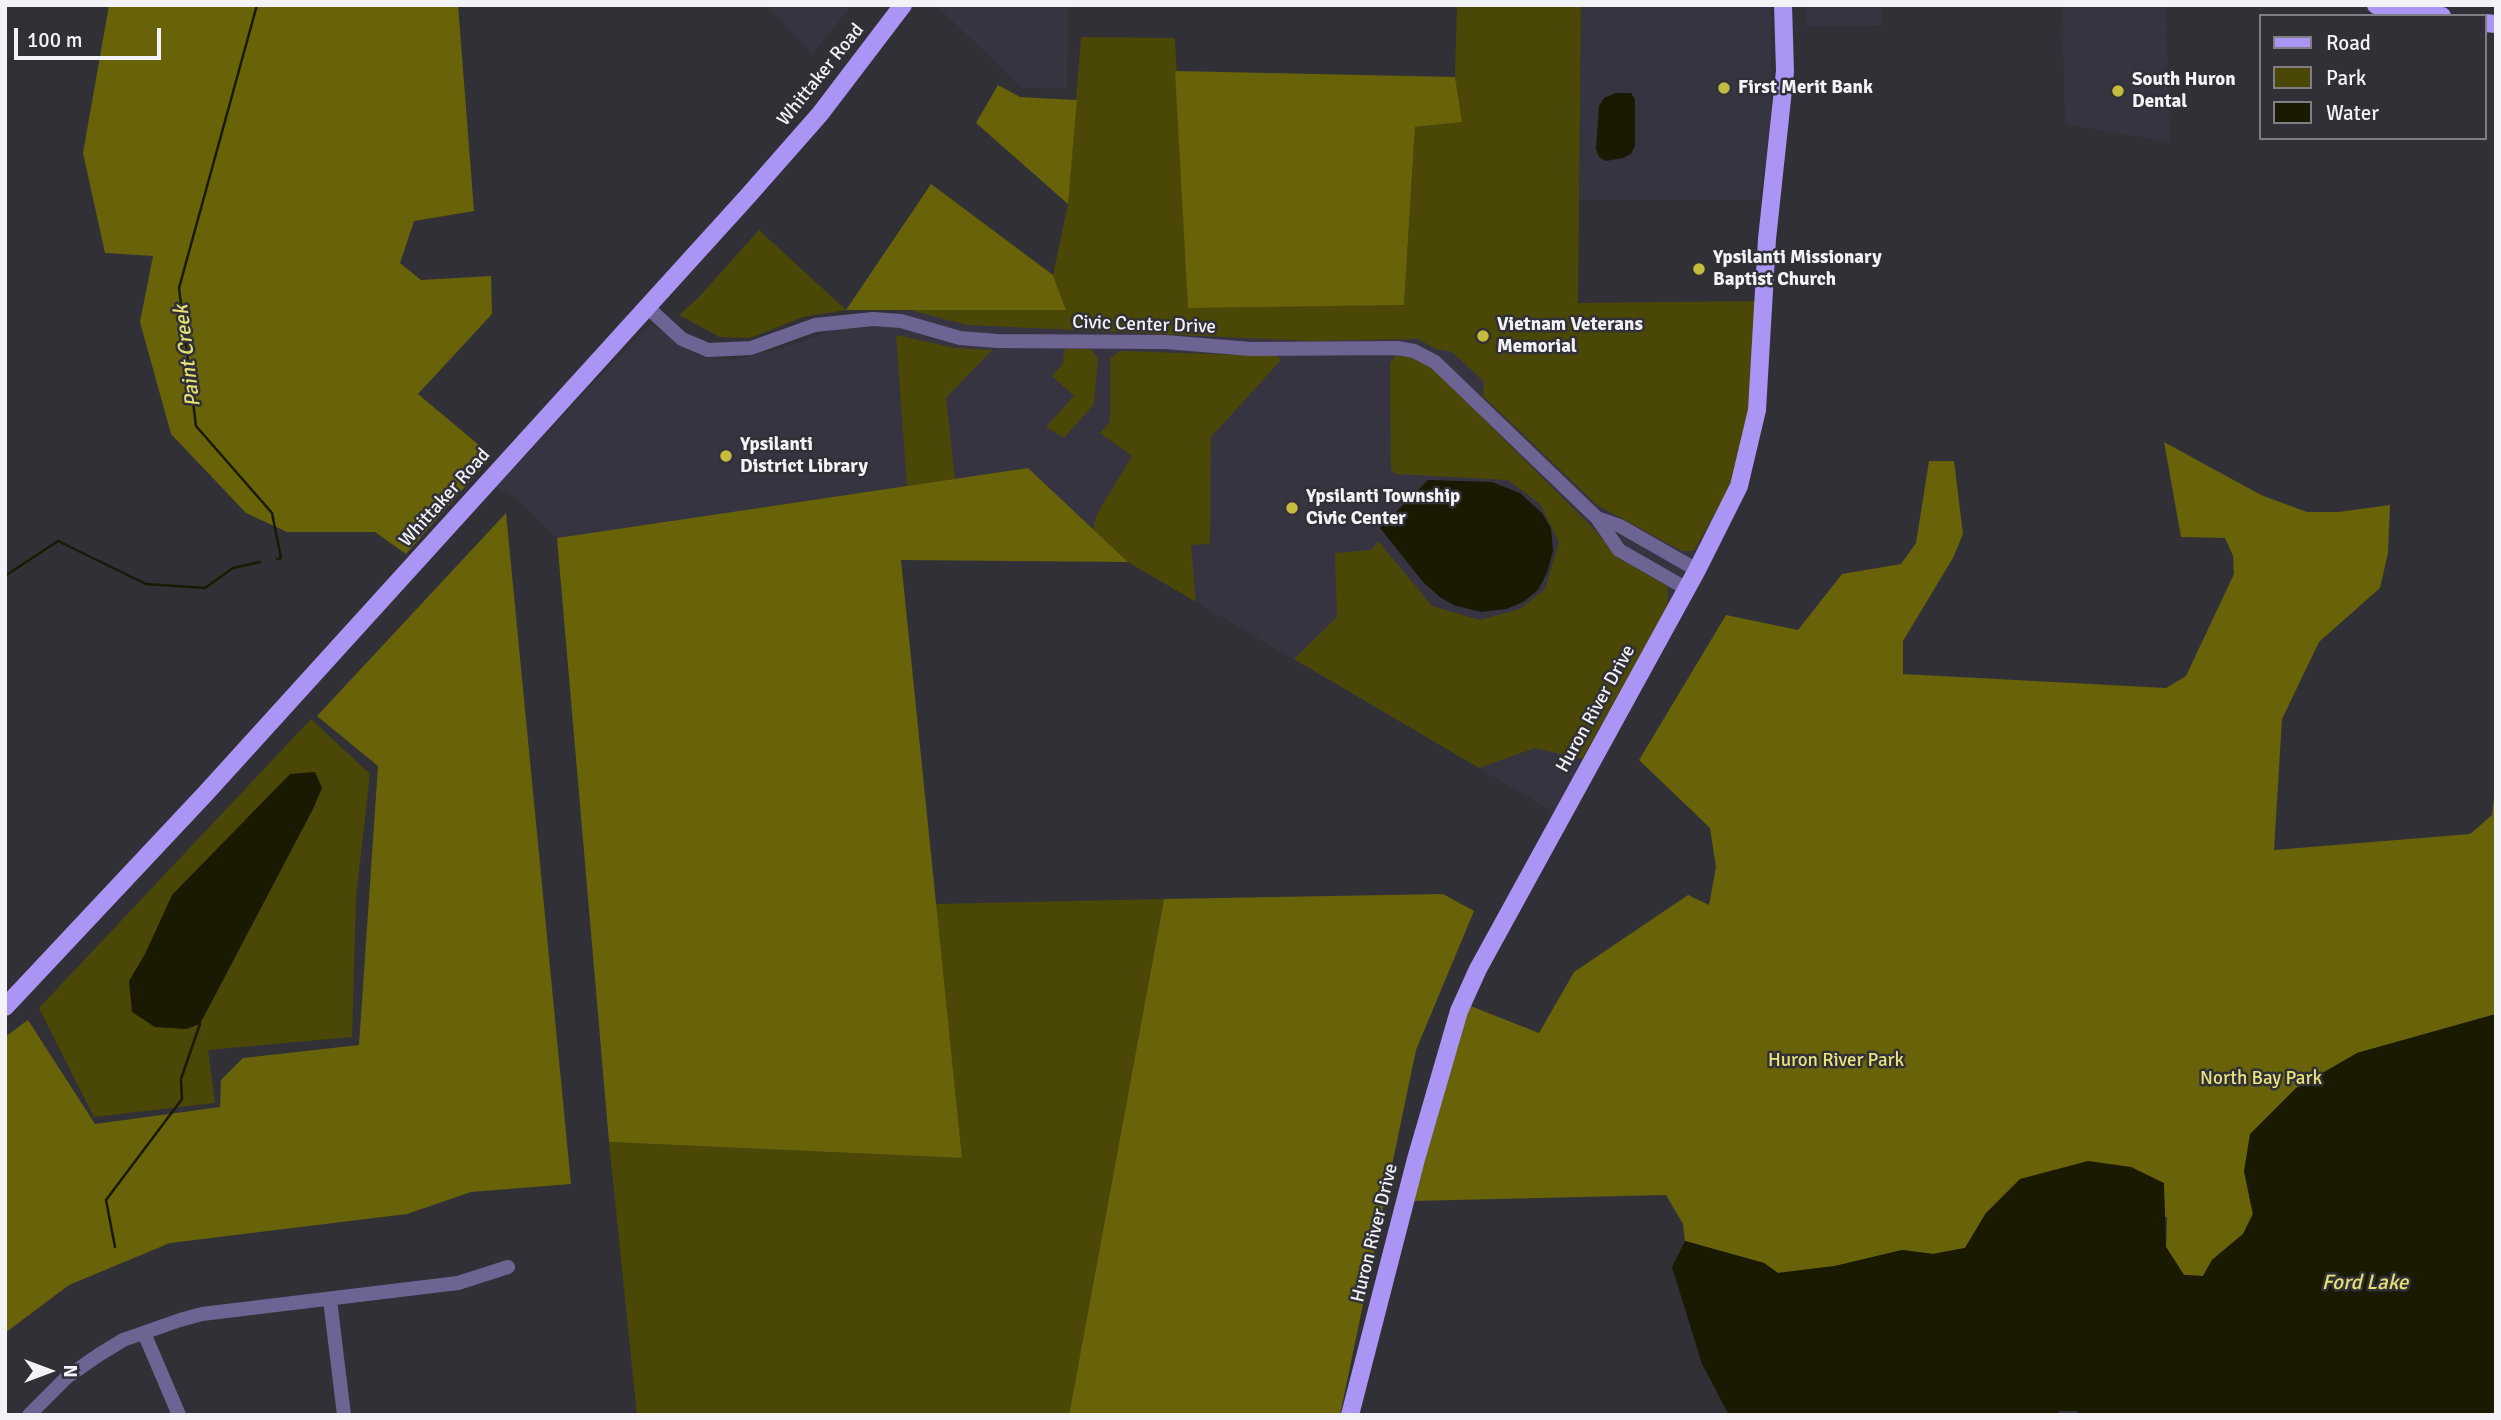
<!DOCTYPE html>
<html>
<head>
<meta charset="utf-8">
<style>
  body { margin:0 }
  #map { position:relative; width:2501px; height:1420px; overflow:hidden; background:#313037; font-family:Signika,sans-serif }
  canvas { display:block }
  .frame { position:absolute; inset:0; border:7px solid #f3f2f7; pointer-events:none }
  .legend { position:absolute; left:2259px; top:14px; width:228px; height:126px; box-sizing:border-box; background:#313037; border:2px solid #7f7e84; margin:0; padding:9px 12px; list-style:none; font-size:21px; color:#f3f2f7 }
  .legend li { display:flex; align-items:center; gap:14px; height:35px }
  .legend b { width:35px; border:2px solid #7f7e84 }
  .north { position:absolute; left:14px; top:1336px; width:70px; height:70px; -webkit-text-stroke:5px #313037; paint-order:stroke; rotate:90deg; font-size:19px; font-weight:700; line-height:28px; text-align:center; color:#f3f2f7 }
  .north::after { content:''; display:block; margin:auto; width:24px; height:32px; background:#f3f2f7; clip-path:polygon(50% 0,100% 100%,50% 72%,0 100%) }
  .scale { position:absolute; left:14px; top:28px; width:147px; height:32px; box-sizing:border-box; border:4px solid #f3f2f7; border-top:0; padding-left:9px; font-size:21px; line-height:24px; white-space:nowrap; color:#f3f2f7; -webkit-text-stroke:5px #313037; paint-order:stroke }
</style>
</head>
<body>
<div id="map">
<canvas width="2501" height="1420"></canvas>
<div class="frame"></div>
<ul class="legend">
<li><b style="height:9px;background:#aa95f4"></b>Road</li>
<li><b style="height:19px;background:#4b4706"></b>Park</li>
<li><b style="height:19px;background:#1a1902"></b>Water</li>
</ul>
<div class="north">N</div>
<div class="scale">100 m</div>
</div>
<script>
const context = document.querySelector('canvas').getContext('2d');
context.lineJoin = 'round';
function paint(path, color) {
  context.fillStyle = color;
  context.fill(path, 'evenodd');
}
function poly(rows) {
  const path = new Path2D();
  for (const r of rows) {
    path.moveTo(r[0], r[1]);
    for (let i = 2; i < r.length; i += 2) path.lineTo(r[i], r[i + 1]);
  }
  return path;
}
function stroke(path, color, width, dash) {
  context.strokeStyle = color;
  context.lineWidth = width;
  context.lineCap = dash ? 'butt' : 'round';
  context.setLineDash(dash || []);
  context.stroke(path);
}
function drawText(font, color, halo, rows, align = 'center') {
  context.font = font + ' Signika,sans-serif';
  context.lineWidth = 5;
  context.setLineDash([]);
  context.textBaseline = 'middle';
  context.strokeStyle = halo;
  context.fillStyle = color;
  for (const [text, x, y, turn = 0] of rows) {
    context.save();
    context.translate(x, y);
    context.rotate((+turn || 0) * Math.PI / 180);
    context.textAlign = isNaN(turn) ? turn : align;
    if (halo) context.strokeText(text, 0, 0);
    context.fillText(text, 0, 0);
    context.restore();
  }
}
const built = poly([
  [766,5,852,5,812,54],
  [936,5,1068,5,1067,89,1022,88],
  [1581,5,1771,5,1771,138,1759,200,1579,200],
  [1806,5,1882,5,1882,25,1806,26],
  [2062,5,2166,5,2170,142,2065,124],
  [1760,301,1738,471,1659,625,1562,797,1557,814,1128,562,1028,468,557,538,516,498,495,487,651,323,694,354,733,360,776,350,836,329,895,326,894,310]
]);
const green = poly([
  [1457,5,1581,5,1578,303,1760,301,1752,410,1729,488,1694,551,1682,551,1597,505,1483,396,1484,382,1452,352,1436,349,1418,339,1310,341,967,325,910,310,1065,308,1053,275,1068,204,1081,37,1175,38,1188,307,1404,305,1415,127,1461,122,1455,77],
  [759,230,846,310,803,317,750,338,720,337,679,315,698,298],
  [896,335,955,348,992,350,946,398,955,479,907,486],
  [1065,349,1090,349,1098,358,1094,404,1064,438,1046,427,1074,396,1052,376,1062,365],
  [1119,351,1277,356,1281,360,1211,437,1210,544,1191,545,1196,602,1128,562,1093,529,1097,514,1132,456,1100,433,1110,422,1110,359],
  [1396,355,1425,361,1592,527,1618,558,1667,586,1668,605,1582,759,1535,748,1479,768,1294,659,1337,617,1335,553,1371,550,1378,541,1432,606,1480,620,1520,609,1545,589,1559,542,1540,504,1508,480,1396,474,1391,469,1390,363],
  [311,719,370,774,356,897,352,1037,208,1050,215,1103,94,1117,39,1008],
  [1164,899,1069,1415,637,1415,609,1142,962,1158,935,904]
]);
const forest = poly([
  [109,5,458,5,474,211,414,221,400,263,421,280,491,276,492,314,418,394,492,456,406,554,375,532,287,532,246,513,171,434,140,322,153,256,105,253,83,153],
  [1175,71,1455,77,1462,122,1415,127,1404,305,1188,308],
  [998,85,1020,97,1077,100,1068,204,976,123],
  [931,184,1053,275,1066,310,846,310],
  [2164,442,2261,495,2307,512,2338,512,2390,505,2388,553,2380,588,2319,642,2282,719,2274,850,2470,834,2492,815,2496,776,2496,1014,2357,1053,2244,1171,2253,1214,2243,1234,2212,1260,2203,1276,2184,1275,2166,1247,2167,1217,1986,1213,1965,1248,1933,1254,1902,1250,1835,1266,1778,1273,1764,1263,1685,1241,1683,1224,1666,1195,1413,1201,1468,1005,1539,1033,1574,972,1688,895,1709,905,1716,867,1710,828,1639,760,1726,615,1798,630,1842,574,1901,564,1916,543,1929,461,1954,461,1963,534,1953,558,1903,641,1903,674,2166,688,2186,676,2234,574,2233,556,2225,538,2181,537],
  [1028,468,1128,562,901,560,962,1158,609,1142,557,538],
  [506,513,571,1184,471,1192,407,1214,170,1243,69,1285,5,1333,5,1037,28,1020,95,1124,220,1107,221,1080,243,1058,359,1045,378,766,317,716],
  [1443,894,1474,911,1416,1050,1340,1415,1069,1415,1164,899]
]);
const water = poly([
  [1616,93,1631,93,1635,99,1635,146,1631,154,1623,158,1606,161,1599,157,1596,149,1599,106,1604,98],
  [1428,480,1492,482,1520,493,1542,513,1551,528,1553,551,1547,573,1538,590,1523,602,1506,609,1482,612,1456,606,1441,598,1423,582,1380,528],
  [315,772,322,788,313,809,200,1024,186,1029,155,1027,132,1012,129,981,145,954,172,895,290,774],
  [2496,1014,2496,1415,2078,1415,2077,1411,2060,1411,2056,1415,1729,1415,1702,1364,1672,1267,1685,1241,1764,1263,1778,1273,1835,1266,1902,1250,1933,1254,1965,1248,1986,1213,2020,1179,2088,1161,2131,1167,2164,1183,2166,1247,2184,1275,2203,1276,2212,1260,2243,1234,2253,1214,2244,1171,2250,1134,2296,1088,2357,1053]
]);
const stream = poly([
  [257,5,179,288,196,426,272,513,281,558,277,559],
  [5,576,58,541,146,584,205,588,233,568,260,562],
  [115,1247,106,1200,182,1099,181,1079,200,1024]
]);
const minor = poly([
  [646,306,682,339,708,350,751,348,815,325,873,319,901,321,960,338,997,341,1165,342,1251,349,1397,348,1414,351,1435,362,1597,518,1619,550,1687,589],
  [1597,518,1620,526,1697,570],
  [330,1300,344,1415],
  [144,1333,179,1415],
  [29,1415,67,1377,97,1356,123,1340,180,1320,202,1314,458,1283,508,1267]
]);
const major = poly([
  [2376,5,2442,16],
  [2485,23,2496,24],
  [5,1007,206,793,747,197,820,114,903,5],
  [1350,1415,1416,1159,1459,1011,1478,969,1697,570,1739,486,1757,410,1767,239,1785,71,1783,5]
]);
const markers = [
  [1724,88,7,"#c4bc3d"],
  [2118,91,7,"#c4bc3d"],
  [1699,269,7,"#c4bc3d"],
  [1483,336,7,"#c4bc3d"],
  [726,456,7,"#c4bc3d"],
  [1292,508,7,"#c4bc3d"]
];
const streetNames = [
  ["Whittaker Road",821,75,-51],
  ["Civic Center Drive",1144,325,2],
  ["Whittaker Road",445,498,-48],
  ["Huron River Drive",1596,709,-61],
  ["Huron River Drive",1375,1233,-76]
];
const poiNames = [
  ["South Huron",2132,80],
  ["Dental",2132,102],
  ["First Merit Bank",1738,88],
  ["Ypsilanti Missionary",1713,258],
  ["Baptist Church",1713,280],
  ["Vietnam Veterans",1497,325],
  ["Memorial",1497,347],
  ["Ypsilanti",740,445],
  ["District Library",740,467],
  ["Ypsilanti Township",1306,497],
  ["Civic Center",1306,519]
];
const parkNames = [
  ["Huron River Park",1836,1061],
  ["North Bay Park",2261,1079]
];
const waterNames = [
  ["Paint Creek",188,356,-97],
  ["Ford Lake",2365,1283]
];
paint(built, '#373442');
paint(green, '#4b4706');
paint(forest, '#686209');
paint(water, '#1a1902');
stroke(stream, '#1a1902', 2.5);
stroke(minor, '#6e6493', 14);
stroke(major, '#aa95f4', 18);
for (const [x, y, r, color] of markers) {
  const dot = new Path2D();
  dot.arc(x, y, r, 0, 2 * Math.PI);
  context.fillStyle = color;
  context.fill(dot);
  stroke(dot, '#313037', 2.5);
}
drawText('19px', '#f3f2f7', '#313037', streetNames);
drawText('bold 19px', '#f3f2f7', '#313037', poiNames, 'left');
drawText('19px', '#eae377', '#313037', parkNames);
drawText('italic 21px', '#e6e074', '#313037', waterNames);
</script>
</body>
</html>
